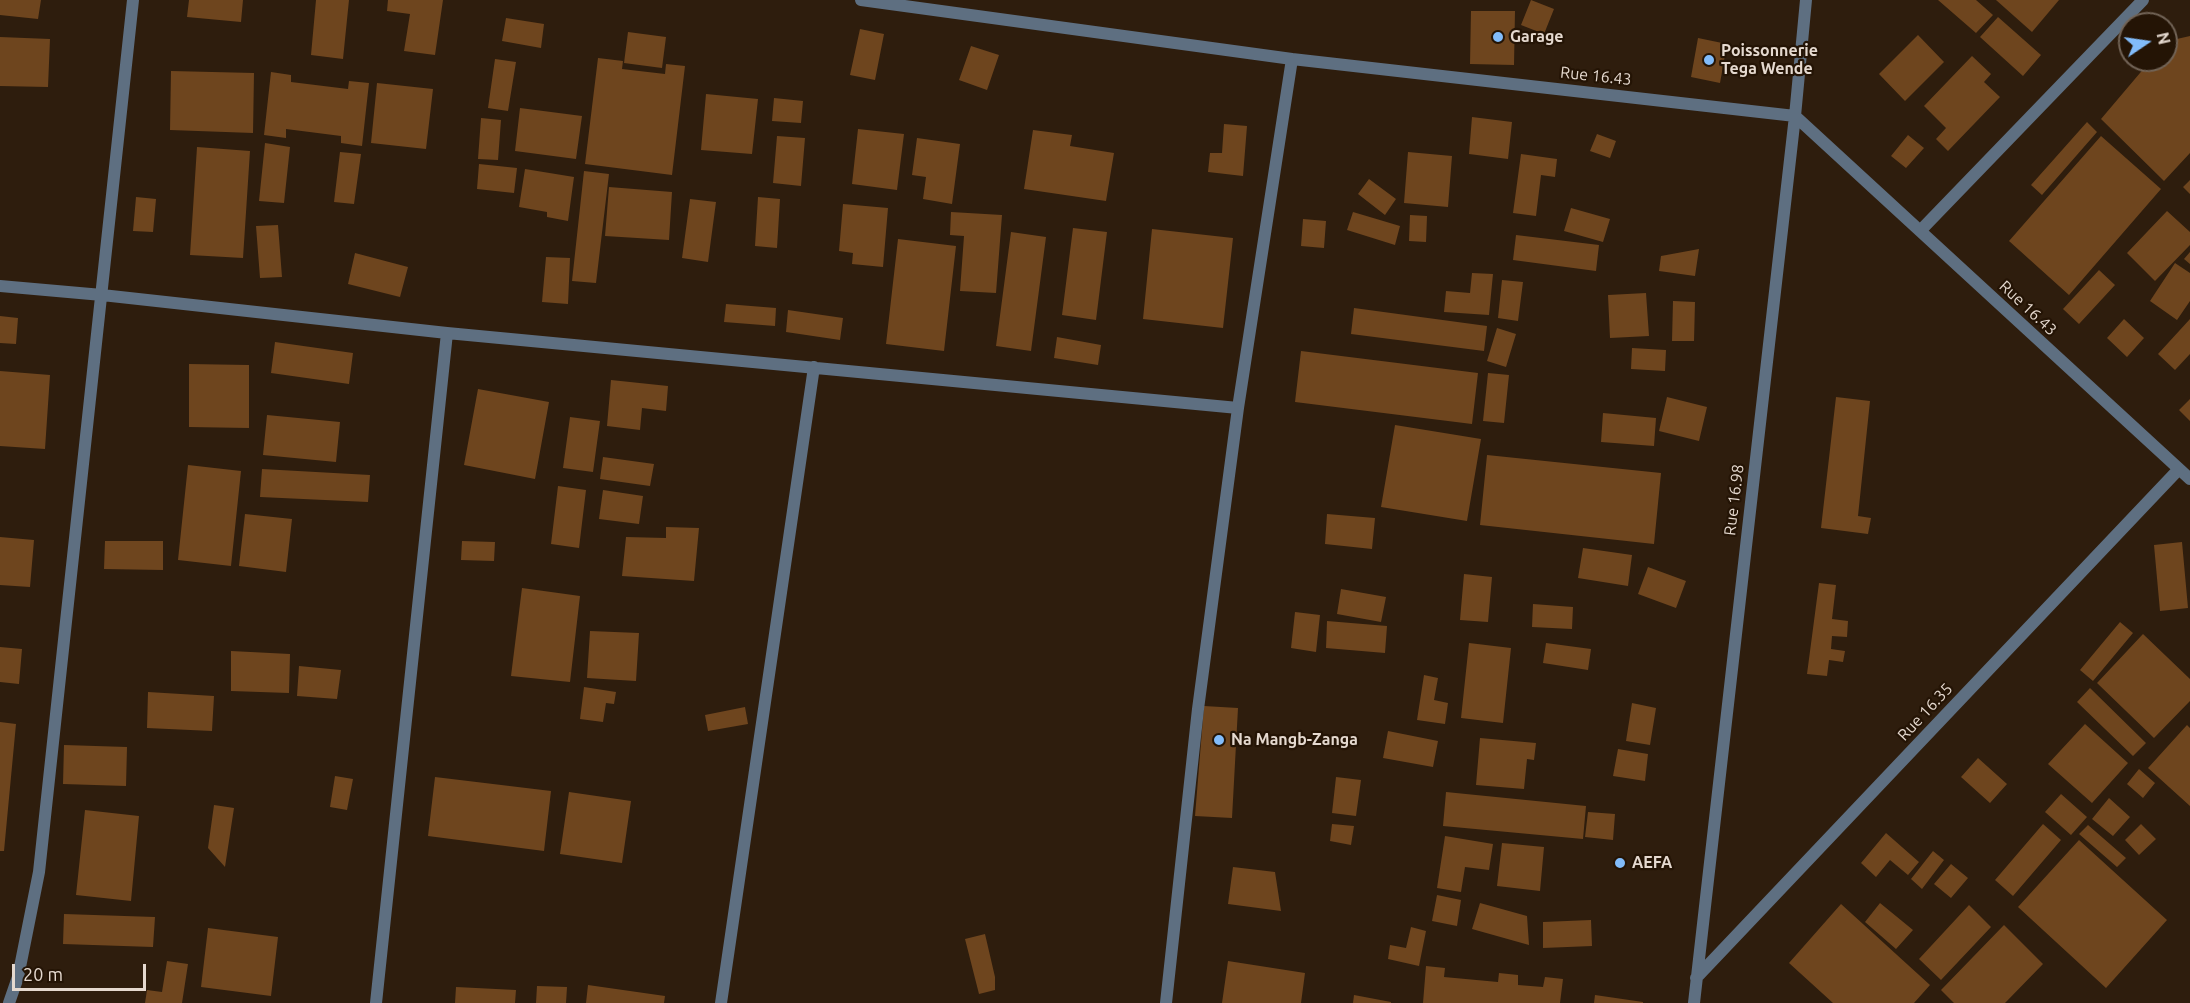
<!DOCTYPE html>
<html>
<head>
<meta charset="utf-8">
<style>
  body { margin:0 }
  #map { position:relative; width:2190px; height:1003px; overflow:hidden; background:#2e1d0d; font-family:Ubuntu,sans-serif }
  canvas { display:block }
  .north { position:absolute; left:2118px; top:12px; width:60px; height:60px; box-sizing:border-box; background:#241405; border:2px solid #716356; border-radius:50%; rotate:77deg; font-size:16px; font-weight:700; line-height:24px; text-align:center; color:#e5d9cf }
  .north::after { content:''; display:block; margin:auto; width:21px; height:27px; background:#82bcfa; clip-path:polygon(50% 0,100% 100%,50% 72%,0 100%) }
  .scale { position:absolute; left:12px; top:964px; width:134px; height:27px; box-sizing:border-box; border:3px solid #e5d9cf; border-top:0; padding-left:8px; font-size:18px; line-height:21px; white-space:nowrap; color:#e5d9cf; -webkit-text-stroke:4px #241405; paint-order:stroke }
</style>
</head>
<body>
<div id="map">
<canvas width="2190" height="1003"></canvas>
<div class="north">N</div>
<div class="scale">20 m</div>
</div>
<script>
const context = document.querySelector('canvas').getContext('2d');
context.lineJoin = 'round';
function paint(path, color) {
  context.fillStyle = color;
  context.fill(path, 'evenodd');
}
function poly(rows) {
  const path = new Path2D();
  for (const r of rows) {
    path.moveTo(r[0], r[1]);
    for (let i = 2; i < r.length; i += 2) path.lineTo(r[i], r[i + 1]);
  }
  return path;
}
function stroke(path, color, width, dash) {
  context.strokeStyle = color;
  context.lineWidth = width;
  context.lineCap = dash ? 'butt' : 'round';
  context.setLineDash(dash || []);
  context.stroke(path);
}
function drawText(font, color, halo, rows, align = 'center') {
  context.font = font + ' Ubuntu,sans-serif';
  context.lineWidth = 4.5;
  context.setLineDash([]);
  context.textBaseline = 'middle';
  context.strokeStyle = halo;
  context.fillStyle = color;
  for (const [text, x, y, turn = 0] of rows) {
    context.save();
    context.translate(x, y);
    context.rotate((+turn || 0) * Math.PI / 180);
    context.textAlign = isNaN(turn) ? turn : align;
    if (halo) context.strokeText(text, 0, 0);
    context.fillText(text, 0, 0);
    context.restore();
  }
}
const building = poly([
  [0,0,41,0,38,19,0,15],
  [189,0,243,0,241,22,187,17],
  [316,0,349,0,343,59,311,55],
  [388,0,443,0,435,55,404,51,410,14,387,11],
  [1531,0,1554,9,1544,34,1521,25],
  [1938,0,1976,0,1993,15,1976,33],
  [1996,0,2059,0,2032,32],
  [1471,11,1515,11,1514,65,1470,64],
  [1998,17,2041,55,2023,76,1980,37],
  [506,18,544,24,541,48,502,41],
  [860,29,884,34,875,80,850,75],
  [628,32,666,37,662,68,624,63],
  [1918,35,1944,62,1905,101,1879,74],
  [2190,36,2190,153,2164,181,2101,119,2151,60,2166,60,2166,43,2168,41],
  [0,37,50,39,48,87,0,86],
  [1698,38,1727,44,1720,83,1691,77],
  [971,46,999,55,987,90,959,80],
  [1972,56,1991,74,1984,82,2000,97,1948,151,1936,139,1946,128,1924,106],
  [598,58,623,61,622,69,665,74,666,64,685,66,672,175,585,164],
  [495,59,516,62,508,111,488,108],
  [171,71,254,73,253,133,170,130],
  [271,72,291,75,291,82,348,89,349,81,369,83,362,146,341,143,341,136,286,129,286,138,264,135],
  [377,83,433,89,426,149,371,143],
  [706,94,758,99,752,154,701,150],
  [774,98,803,101,801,123,772,121],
  [520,108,582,116,576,159,515,151],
  [1472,117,1512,122,1508,159,1469,154],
  [481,118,501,120,498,160,478,159],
  [2087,122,2097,132,2042,195,2031,185],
  [1224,124,1247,126,1243,176,1208,172,1210,153,1222,153],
  [858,129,904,134,897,190,852,184],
  [1033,130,1072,135,1070,146,1114,153,1106,201,1024,189],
  [1597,134,1616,141,1610,158,1590,151],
  [1908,135,1924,148,1906,168,1891,156],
  [777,136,805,138,801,186,773,183],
  [2101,136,2161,189,2069,295,2009,241],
  [917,138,960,144,952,204,923,199,926,177,912,175],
  [265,143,290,147,284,203,259,201],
  [197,147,250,151,243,258,190,255],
  [340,152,361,154,354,204,334,202],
  [1408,152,1452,156,1448,207,1404,203],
  [1521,154,1557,159,1555,177,1541,175,1536,216,1513,213],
  [479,164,517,168,514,193,477,189],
  [525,169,574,177,568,221,547,217,547,212,519,207],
  [584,171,609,174,596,283,572,281],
  [1369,179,1396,199,1385,215,1358,194],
  [2190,180,2190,194,2183,187],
  [609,187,672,192,669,240,605,236],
  [136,197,156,199,153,232,133,231],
  [758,197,780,199,777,248,755,246],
  [690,199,716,202,708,262,682,258],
  [843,204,888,208,883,267,852,264,853,253,839,251],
  [1571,208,1610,219,1603,242,1564,231],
  [2167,211,2190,232,2190,245,2155,281,2127,253],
  [951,212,1002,215,996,293,960,291,964,236,950,235],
  [1353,212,1400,226,1395,245,1347,230],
  [1410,215,1427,216,1426,242,1409,241],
  [1303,219,1326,221,1324,248,1301,246],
  [278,225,282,277,260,278,256,226],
  [1073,228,1107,232,1096,320,1062,315],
  [1152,229,1233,238,1223,328,1143,319],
  [1011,232,1046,237,1031,351,996,346],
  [1516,235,1599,245,1596,271,1513,260],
  [898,239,956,246,944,351,886,344],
  [1699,249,1695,276,1659,271,1661,256],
  [2190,252,2190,264,2184,259],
  [355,253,408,267,400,297,348,284],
  [546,257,570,258,568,304,542,302],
  [2175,263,2190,273,2190,301,2177,320,2150,301],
  [2099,270,2115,285,2079,324,2063,309],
  [1472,273,1493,274,1489,315,1444,312,1446,291,1470,293],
  [1502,280,1523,282,1518,321,1498,318],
  [1646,293,1649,336,1610,338,1608,295],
  [1673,301,1695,302,1694,341,1672,341],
  [726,304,776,308,775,326,724,322],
  [1354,308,1487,326,1484,351,1351,334],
  [788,310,843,318,840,340,786,332],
  [0,316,18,318,16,344,0,343],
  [2124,319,2144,338,2127,357,2107,338],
  [2190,319,2190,354,2175,370,2158,354],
  [1497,328,1516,334,1506,367,1487,361],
  [1057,337,1101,345,1098,365,1054,358],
  [275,342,353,353,349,384,271,373],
  [1632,348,1666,350,1665,371,1631,369],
  [1301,351,1478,373,1472,424,1295,402],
  [189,364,249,365,249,428,189,427],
  [0,371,50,375,45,449,0,446],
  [1488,373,1509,375,1504,423,1483,421],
  [611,380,668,386,666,411,642,408,640,430,607,426],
  [478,389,549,402,535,479,464,465],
  [1667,397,1707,407,1699,441,1659,431],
  [1836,397,1870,401,1858,516,1871,518,1868,534,1821,528],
  [2190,399,2190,421,2179,410],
  [1603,413,1656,418,1654,446,1601,442],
  [267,415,340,422,336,462,263,455],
  [570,417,600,421,593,472,563,468],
  [1395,425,1481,439,1467,521,1381,507],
  [1487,455,1661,473,1654,544,1480,525],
  [603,457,654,464,650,486,600,479],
  [188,465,241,471,231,566,178,560],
  [262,469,370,475,368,502,260,497],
  [558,486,586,490,579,548,551,544],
  [603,490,643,496,639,524,599,519],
  [245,514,292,519,286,572,239,566],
  [1327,514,1375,518,1372,549,1325,544],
  [666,527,699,528,694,581,622,576,626,537,666,538],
  [0,537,34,540,30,587,0,585],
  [105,541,163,541,163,570,104,569],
  [462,541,495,542,494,561,461,560],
  [2182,542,2188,608,2160,611,2154,545],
  [1583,548,1632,555,1628,586,1578,578],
  [1648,567,1686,581,1676,608,1638,594],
  [1464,574,1492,577,1488,622,1460,620],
  [1819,583,1836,585,1832,619,1848,621,1847,637,1832,636,1831,649,1845,651,1843,662,1829,660,1827,676,1807,674],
  [522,588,580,596,570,682,511,676],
  [1341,589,1386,597,1381,622,1337,614],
  [1533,604,1573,607,1572,629,1532,627],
  [1295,612,1320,615,1316,652,1291,648],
  [1327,621,1387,626,1385,653,1326,648],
  [2120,622,2133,633,2093,681,2080,670],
  [590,631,639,633,636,681,587,678],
  [2143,634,2190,679,2190,701,2154,738,2097,683],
  [1469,643,1511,648,1503,723,1461,718],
  [1546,643,1591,649,1588,670,1543,663],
  [0,647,22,649,19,684,0,682],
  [231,651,290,654,289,693,231,691],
  [299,666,341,670,337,699,297,696],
  [1424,675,1438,678,1434,700,1448,703,1445,724,1417,720],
  [584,687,616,692,614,704,606,703,603,722,580,719],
  [2090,688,2146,743,2133,756,2077,702],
  [148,692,214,696,212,731,147,728],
  [1632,703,1656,708,1650,745,1626,741],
  [1204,706,1238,708,1232,818,1195,816],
  [745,707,748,724,708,731,705,715],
  [0,722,16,724,4,851,0,851],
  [2085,724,2128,763,2092,803,2048,764],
  [2187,725,2190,728,2190,806,2148,768],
  [1388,731,1438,741,1433,767,1383,758],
  [1480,738,1536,743,1534,760,1527,759,1524,789,1476,785],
  [64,745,127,747,126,786,63,784],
  [1618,749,1648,754,1645,781,1613,776],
  [1978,758,2007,784,1990,803,1961,777],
  [2139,769,2155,783,2143,798,2127,784],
  [335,776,353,779,347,810,330,807],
  [435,777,551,791,544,851,428,836],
  [1336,777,1361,780,1356,816,1332,813],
  [569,792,631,801,622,863,560,854],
  [1446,792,1586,806,1583,839,1443,826],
  [2061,794,2087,817,2071,835,2045,812],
  [2109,798,2130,817,2113,836,2092,819],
  [214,805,234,808,225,867,208,848],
  [85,810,139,816,131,901,76,895],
  [1588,812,1615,814,1613,840,1585,837],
  [1332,824,1354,826,1351,845,1330,841],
  [2043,824,2061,840,2013,896,1995,880],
  [2141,824,2156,839,2139,855,2125,840],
  [2088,825,2126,858,2117,867,2079,834],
  [1886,833,1919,862,1908,875,1890,860,1876,877,1861,863],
  [1445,836,1493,844,1489,870,1465,867,1461,892,1437,888],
  [2079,840,2167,920,2106,988,2018,907],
  [1502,843,1544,847,1540,891,1497,886],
  [1933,851,1944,860,1922,889,1911,879],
  [1951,864,1968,878,1951,898,1934,884],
  [1233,867,1275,872,1281,911,1228,904],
  [1437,895,1461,900,1457,926,1432,921],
  [1480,903,1527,916,1529,945,1472,929],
  [1880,903,1913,930,1896,949,1865,922],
  [1841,904,1930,985,1914,1003,1833,1003,1789,963],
  [1969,905,1991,927,1941,980,1919,959],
  [64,914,155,917,153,947,63,944],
  [1591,920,1592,946,1543,948,1543,922],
  [2004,925,2043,964,2005,1003,1954,1003,1941,990],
  [1411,927,1426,931,1419,966,1388,959,1390,945,1406,948],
  [208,928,278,937,271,996,201,987],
  [985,934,995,977,995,990,979,994,965,939],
  [167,961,188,964,182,1003,145,1003,147,990,162,992],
  [1228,961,1305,973,1301,1003,1222,1003],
  [1426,966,1445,968,1444,977,1498,982,1499,973,1518,975,1518,985,1543,987,1545,977,1563,979,1560,1003,1423,1003],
  [588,985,665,996,664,1003,586,1003],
  [537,986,567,987,566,1003,536,1003],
  [456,987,516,990,515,1003,455,1003],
  [1354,995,1391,1002,1391,1003,1353,1003],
  [1595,995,1643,1002,1643,1003,1594,1003]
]);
const street = poly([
  [861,0,1292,59,1795,116,2190,479],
  [1920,231,2143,0],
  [0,286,102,295,447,333,1238,408],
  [1696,978,2179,469],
  [9,1003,18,977,39,872,133,0],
  [376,1003,447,333],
  [721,1003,814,367],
  [1166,1003,1198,709,1238,408,1292,59],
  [1694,1003,1795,116,1806,0]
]);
const markers = [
  [1498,37,6,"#82bcfa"],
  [1709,60,6,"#82bcfa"],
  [1219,740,6,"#82bcfa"],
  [1620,863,6,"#82bcfa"]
];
const poiNames = [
  ["Garage",1510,37],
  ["Poissonnerie",1721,51],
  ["Tega Wende",1721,69],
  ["Na Mangb-Zanga",1231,740],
  ["AEFA",1632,863]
];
const streetNames = [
  ["Rue 16.43",1596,76,6],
  ["Rue 16.43",2028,308,43],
  ["Rue 16.98",1734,500,-83],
  ["Rue 16.35",1925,712,-47]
];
paint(building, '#6e451e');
stroke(street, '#5e6f81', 12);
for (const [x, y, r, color] of markers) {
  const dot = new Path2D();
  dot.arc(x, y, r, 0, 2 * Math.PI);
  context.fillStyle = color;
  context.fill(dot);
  stroke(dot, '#241405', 2);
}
drawText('bold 16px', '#e5d9cf', '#241405', poiNames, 'left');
drawText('16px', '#e5d9cf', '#241405', streetNames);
</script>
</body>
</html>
